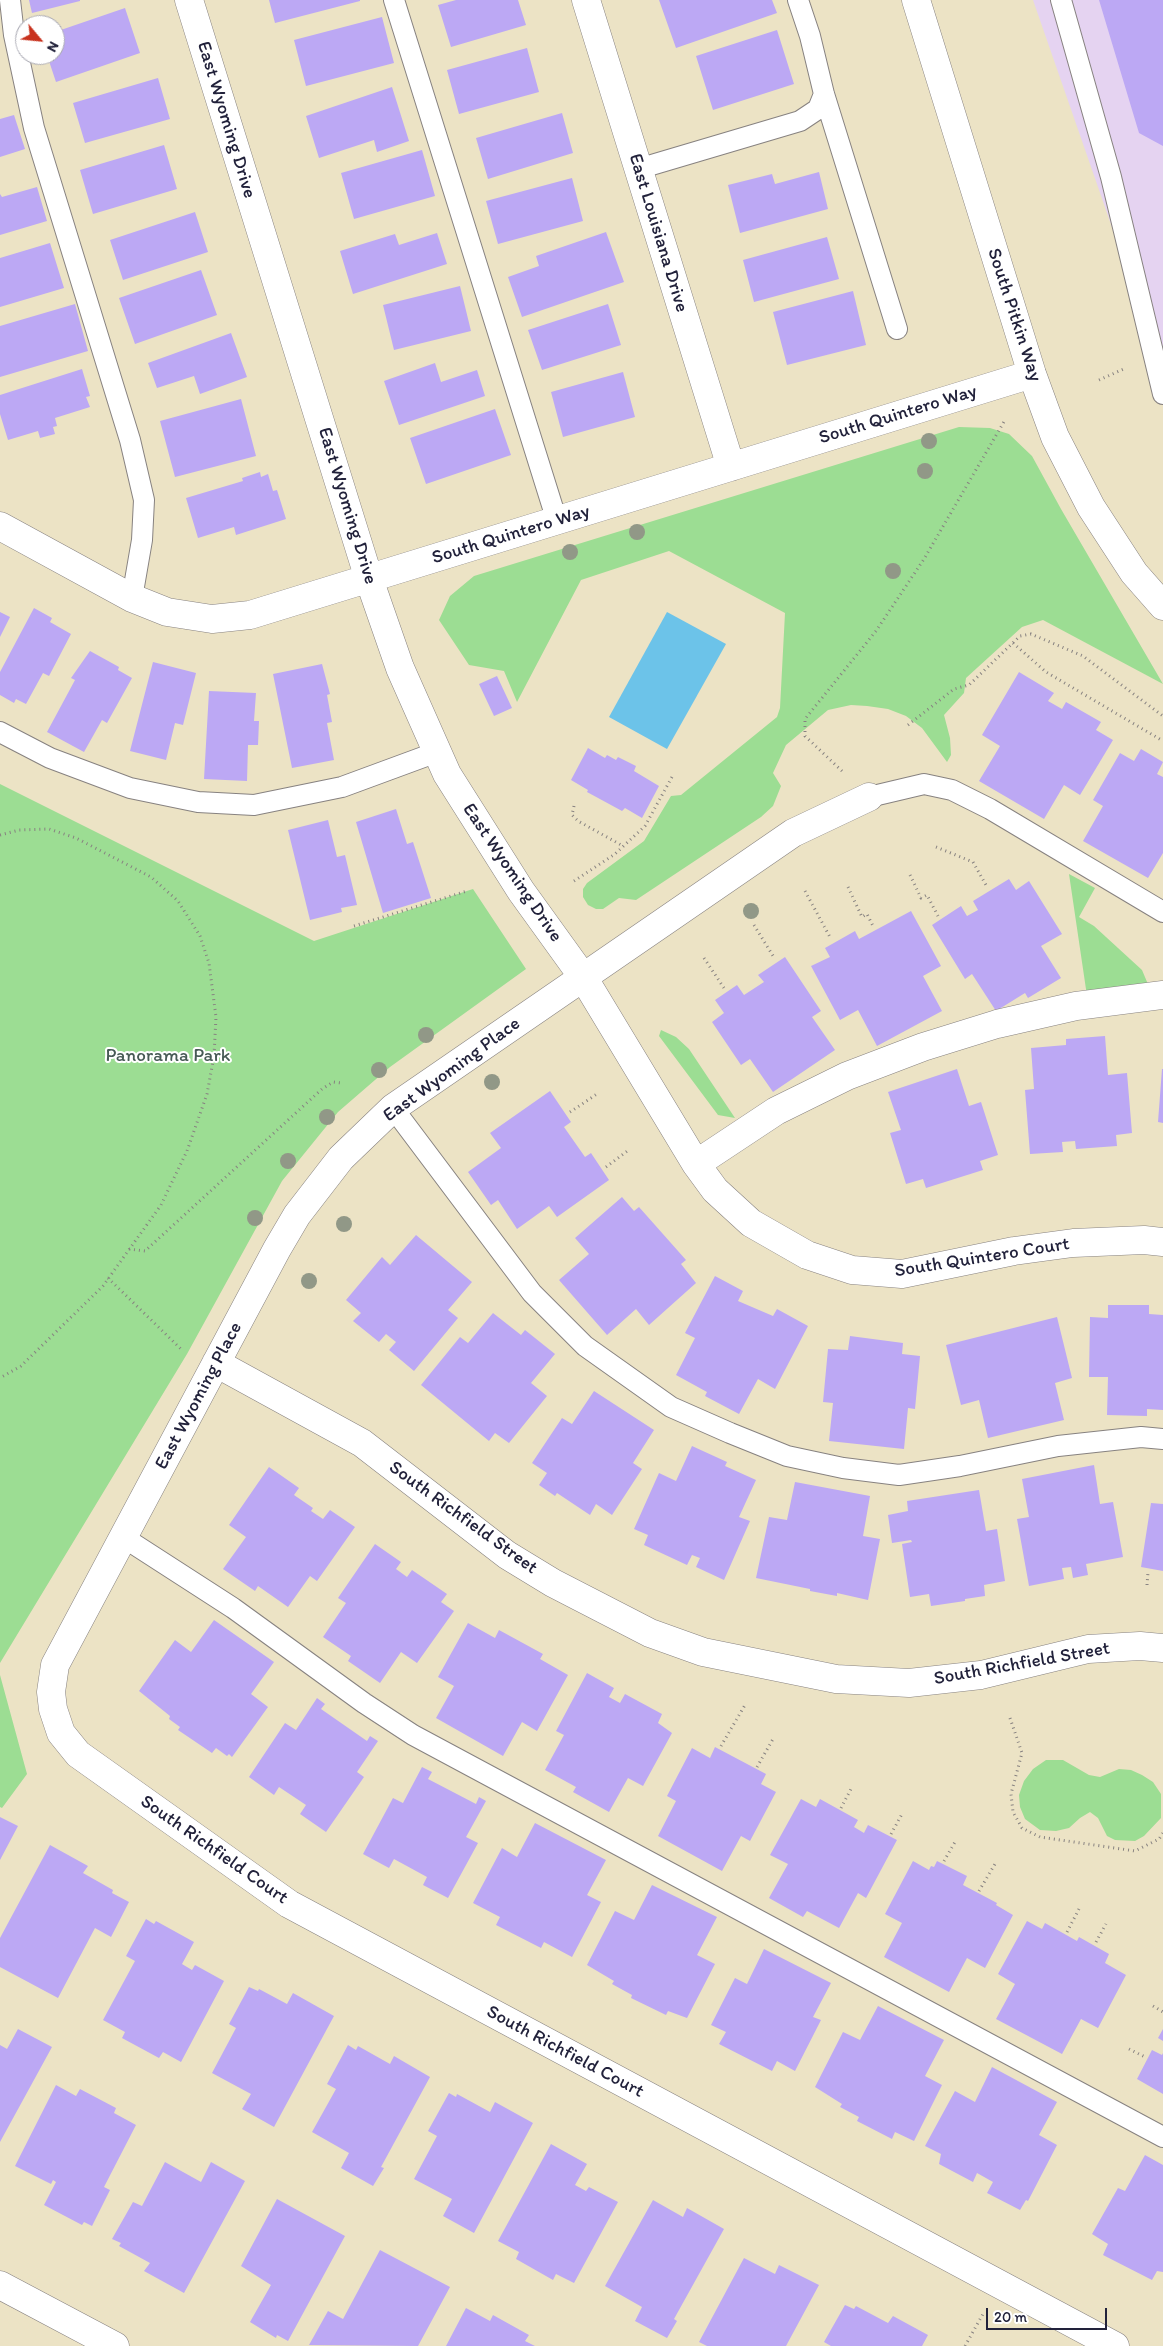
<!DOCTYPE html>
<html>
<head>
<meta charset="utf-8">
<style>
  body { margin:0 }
  #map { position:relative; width:1163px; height:2346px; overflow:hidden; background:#ece3c5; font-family:Itim,sans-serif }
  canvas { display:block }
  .north { position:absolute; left:15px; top:15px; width:50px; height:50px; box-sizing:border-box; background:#fff; border:1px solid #a7a7b1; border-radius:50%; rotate:118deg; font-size:14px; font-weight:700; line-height:20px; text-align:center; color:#22223b }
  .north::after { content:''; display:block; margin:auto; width:18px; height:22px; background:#c8321e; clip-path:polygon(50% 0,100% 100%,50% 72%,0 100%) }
  .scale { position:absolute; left:986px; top:2308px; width:121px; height:22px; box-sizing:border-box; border:2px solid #22223b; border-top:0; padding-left:6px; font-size:15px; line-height:18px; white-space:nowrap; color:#22223b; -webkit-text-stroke:4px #fff; paint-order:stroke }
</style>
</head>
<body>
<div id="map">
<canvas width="1163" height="2346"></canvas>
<div class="north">N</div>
<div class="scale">20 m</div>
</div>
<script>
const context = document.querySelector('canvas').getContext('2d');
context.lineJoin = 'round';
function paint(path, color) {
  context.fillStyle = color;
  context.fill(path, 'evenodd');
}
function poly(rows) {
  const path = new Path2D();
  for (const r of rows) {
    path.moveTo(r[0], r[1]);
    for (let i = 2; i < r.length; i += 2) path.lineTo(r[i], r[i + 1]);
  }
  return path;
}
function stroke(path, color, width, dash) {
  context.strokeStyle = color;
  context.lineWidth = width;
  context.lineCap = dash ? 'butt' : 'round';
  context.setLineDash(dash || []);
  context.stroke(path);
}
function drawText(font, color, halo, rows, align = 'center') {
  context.font = font + ' Itim,sans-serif';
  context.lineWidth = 4;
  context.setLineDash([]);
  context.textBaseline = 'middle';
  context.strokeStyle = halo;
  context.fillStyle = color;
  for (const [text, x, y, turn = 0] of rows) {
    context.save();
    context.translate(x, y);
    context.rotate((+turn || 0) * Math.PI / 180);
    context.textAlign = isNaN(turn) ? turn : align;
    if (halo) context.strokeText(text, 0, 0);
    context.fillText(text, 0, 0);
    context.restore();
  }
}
const built = poly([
  [1033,0,1163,0,1163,374]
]);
const green = poly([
  [959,427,990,428,1009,434,1032,456,1061,509,1163,684,1043,620,1022,627,966,678,964,693,944,715,950,738,951,755,947,762,922,728,906,716,888,709,867,706,851,705,828,710,786,745,773,773,781,786,773,806,761,817,636,900,619,898,603,909,596,909,588,905,583,897,583,889,587,883,644,841,671,796,681,795,777,717,780,708,785,613,669,551,581,580,517,702,504,671,469,665,439,620,450,596,474,576],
  [0,784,314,941,473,889,526,969,390,1067,338,1112,282,1181,187,1354,0,1663],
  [1069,874,1095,888,1079,917,1094,926,1142,970,1150,989,1087,996],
  [661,1030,676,1037,689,1049,735,1118,718,1115,659,1036],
  [0,1675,27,1774,2,1808,0,1807],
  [1046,1760,1063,1760,1089,1775,1100,1777,1119,1769,1131,1770,1142,1775,1153,1782,1161,1794,1161,1818,1144,1836,1135,1841,1115,1840,1107,1836,1098,1818,1090,1812,1080,1818,1069,1828,1056,1831,1040,1830,1025,1819,1020,1807,1019,1795,1024,1781,1033,1769]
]);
const water = poly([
  [667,612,726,644,667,749,609,717]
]);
const building = poly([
  [29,0,80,0,80,1,32,13],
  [269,0,360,0,360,1,275,23],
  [456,0,518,0,526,25,451,47,438,5],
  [659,0,772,0,777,13,676,48],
  [1099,0,1163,0,1163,146,1139,133],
  [125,8,140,53,56,82,47,55,55,55,55,32],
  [382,17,394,63,306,86,294,40],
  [777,30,794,84,713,110,696,56],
  [527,48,539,92,459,114,447,70],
  [158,78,170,119,85,143,73,103],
  [392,87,409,141,377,152,374,140,319,158,306,116],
  [562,113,573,153,488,179,476,138],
  [14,115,25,149,0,157,0,119],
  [164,145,177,189,93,214,80,170],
  [422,150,435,196,354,219,341,173],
  [819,172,828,209,740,233,728,185,772,174,775,184],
  [572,178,583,221,498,244,486,201],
  [37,187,47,221,0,235,0,194,2,197],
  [195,212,208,252,123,280,110,240],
  [606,232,624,282,522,317,508,277,539,266,536,256],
  [437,233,447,264,353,294,340,251,395,234,399,245],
  [827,237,839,279,754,302,743,260],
  [50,243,64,288,0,307,0,258],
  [201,270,217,315,135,344,119,298],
  [460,286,471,331,394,350,383,305],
  [853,291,866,345,787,365,773,312],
  [75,304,88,351,0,377,0,326],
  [608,304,621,345,542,370,528,330],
  [231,333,247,377,200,394,194,376,157,388,148,363],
  [435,363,441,382,477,370,485,396,399,425,384,381],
  [82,369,90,396,86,397,90,407,55,418,57,426,53,427,55,434,40,438,38,431,8,440,0,414,0,395],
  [623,372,635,417,563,437,551,392],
  [241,399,256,456,175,477,160,421],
  [495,409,511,455,426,484,410,438],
  [260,472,261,477,268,474,273,491,277,490,286,519,236,535,234,527,198,538,186,498,243,481,242,478],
  [34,608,52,618,50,622,71,634,49,676,43,673,26,704,16,699,14,703,0,695,0,672],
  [0,612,10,617,0,637],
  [90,651,119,667,118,670,132,678,107,723,102,720,84,752,47,732,75,680,71,678],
  [153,662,196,673,183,725,175,723,166,760,130,751],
  [322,664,330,694,327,695,332,722,327,723,334,760,292,768,273,674],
  [1019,672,1054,693,1048,701,1062,709,1066,702,1101,722,1096,730,1113,740,1080,795,1064,785,1044,819,979,781,1000,746,982,735],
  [497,676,512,708,494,716,479,684],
  [209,691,256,693,254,721,259,721,258,745,248,745,247,781,204,779],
  [588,748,605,758,607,755,616,760,618,757,636,766,634,771,659,786,642,818,625,808,622,811,587,792,588,790,571,780],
  [1141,749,1163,762,1157,774,1163,777,1163,853,1148,878,1083,841,1103,806,1093,800,1120,753,1134,761],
  [396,809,407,844,413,842,431,898,383,913,356,822],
  [328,820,337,857,345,855,357,905,341,908,342,912,310,920,288,830],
  [1009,879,1016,890,1029,881,1062,934,1041,946,1061,978,1028,998,1025,993,996,1011,972,974,965,979,932,925,961,906,967,916,978,910,973,901],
  [911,911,941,966,923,976,942,1011,877,1046,858,1010,840,1020,811,966,830,957,825,948,855,931,859,939],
  [785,957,821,1011,812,1017,835,1050,773,1092,750,1059,741,1065,712,1022,724,1013,715,1000,737,985,744,995,764,982,758,975],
  [1105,1036,1108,1075,1127,1073,1132,1133,1116,1135,1117,1146,1076,1149,1075,1141,1062,1142,1063,1152,1030,1154,1025,1090,1034,1089,1031,1048,1066,1045,1066,1039],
  [957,1069,969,1106,981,1102,998,1155,980,1161,983,1170,926,1188,923,1179,906,1184,890,1133,901,1130,888,1092],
  [1162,1069,1163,1069,1163,1123,1158,1122],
  [550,1091,571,1122,564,1127,585,1157,591,1153,609,1180,557,1217,549,1206,517,1229,498,1200,491,1205,468,1172,501,1148,490,1133],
  [622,1197,634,1211,639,1207,686,1260,681,1264,696,1283,649,1325,636,1309,607,1335,559,1280,589,1254,575,1238],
  [416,1235,472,1282,448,1310,458,1318,414,1371,389,1350,396,1342,386,1334,379,1342,353,1321,361,1313,346,1300,382,1257,390,1265],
  [715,1276,743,1291,738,1301,773,1316,777,1309,808,1326,775,1389,758,1379,739,1414,705,1396,707,1392,676,1375,695,1338,685,1333],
  [1108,1305,1149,1305,1149,1314,1163,1315,1163,1410,1147,1409,1147,1416,1107,1415,1108,1377,1089,1377,1090,1317,1108,1318],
  [493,1313,521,1335,525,1330,555,1354,531,1383,547,1396,509,1443,495,1433,489,1441,421,1385,460,1337,468,1343],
  [1057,1317,1072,1378,1055,1383,1064,1420,988,1438,979,1400,961,1405,946,1345],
  [850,1336,903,1343,902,1354,920,1356,915,1409,908,1408,904,1449,829,1441,833,1403,823,1402,828,1349,848,1350],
  [594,1391,654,1430,633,1463,642,1469,612,1515,596,1504,590,1515,557,1493,555,1496,539,1485,547,1473,532,1463,562,1418,572,1424],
  [692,1446,727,1462,725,1466,756,1480,739,1517,750,1521,724,1580,696,1567,700,1558,692,1555,687,1565,644,1545,648,1535,634,1529,659,1473,676,1481],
  [1094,1465,1100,1504,1113,1502,1123,1557,1086,1564,1088,1575,1073,1578,1071,1567,1062,1568,1064,1579,1029,1586,1017,1519,1029,1517,1022,1479],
  [269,1467,299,1488,294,1495,313,1508,311,1511,323,1519,330,1510,355,1527,317,1581,310,1576,288,1607,258,1586,255,1591,223,1569,246,1537,229,1525],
  [795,1482,870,1496,863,1536,880,1539,868,1600,837,1593,837,1596,810,1591,810,1589,756,1578,769,1517,787,1520],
  [979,1490,986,1531,997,1529,1005,1581,984,1585,985,1596,965,1599,965,1601,931,1606,929,1594,910,1597,902,1544,912,1542,911,1540,892,1543,888,1515,908,1511,907,1501],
  [1151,1503,1163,1504,1163,1571,1141,1567],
  [375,1544,401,1562,396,1569,407,1577,412,1570,447,1594,441,1602,454,1611,417,1663,401,1652,380,1683,348,1661,351,1656,323,1637,346,1603,338,1598],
  [214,1620,274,1662,251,1694,268,1707,232,1757,229,1754,227,1756,216,1748,212,1753,178,1730,180,1727,169,1719,170,1716,139,1691,175,1640,191,1652],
  [468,1623,495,1638,499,1630,543,1654,540,1659,568,1675,537,1731,522,1722,503,1756,436,1718,454,1686,438,1677],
  [587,1673,614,1688,609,1697,620,1703,625,1694,662,1714,658,1723,672,1733,643,1786,628,1778,609,1812,573,1792,576,1787,545,1770,564,1735,556,1731],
  [317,1698,325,1704,321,1709,367,1741,370,1736,378,1741,357,1772,364,1777,326,1832,300,1814,306,1805,279,1787,274,1795,249,1777,285,1723,296,1730],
  [715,1747,766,1774,761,1784,776,1792,750,1841,741,1836,722,1871,658,1836,676,1801,667,1796,692,1748,710,1758],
  [422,1767,432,1772,428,1779,476,1804,479,1797,486,1801,466,1837,478,1843,448,1898,423,1885,427,1877,394,1859,389,1868,363,1854,393,1798,403,1803],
  [801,1799,816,1807,820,1799,858,1820,854,1827,864,1833,868,1825,897,1840,866,1898,858,1893,839,1928,807,1911,803,1917,769,1898,788,1864,770,1855],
  [0,1817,18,1826,0,1860],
  [535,1823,606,1860,587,1895,601,1902,572,1957,544,1942,541,1948,496,1925,500,1917,473,1903,502,1848,517,1857],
  [50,1845,88,1866,83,1873,113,1890,112,1893,129,1902,111,1937,95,1928,58,1998,0,1967,0,1938],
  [913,1861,929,1870,931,1866,934,1867,937,1861,967,1876,963,1885,997,1903,996,1905,1013,1915,985,1968,967,1958,949,1992,884,1957,902,1923,885,1914],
  [652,1885,717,1917,697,1955,715,1964,687,2018,668,2011,666,2015,631,1998,632,1995,612,1984,614,1981,587,1965,615,1911,634,1920],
  [146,1919,154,1924,156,1921,194,1942,182,1964,192,1970,195,1965,224,1981,181,2062,163,2052,159,2058,122,2038,125,2032,103,2020,135,1961,126,1956],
  [1027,1921,1042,1929,1045,1923,1077,1941,1079,1937,1109,1954,1105,1963,1126,1975,1098,2028,1081,2019,1062,2054,996,2019,1015,1984,998,1974],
  [764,1949,831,1983,813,2017,821,2020,795,2071,777,2061,772,2071,719,2044,726,2032,711,2025,735,1978,747,1984],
  [249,1987,258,1991,259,1989,287,2004,293,1993,334,2016,274,2127,242,2109,251,2094,212,2073,236,2028,229,2024],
  [878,2006,944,2040,925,2076,942,2085,914,2141,895,2132,892,2139,857,2121,859,2117,840,2107,842,2104,815,2087,843,2032,860,2040],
  [18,2029,52,2047,0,2142,0,2045,7,2049],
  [1163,2029,1163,2041,1158,2038],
  [348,2045,356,2050,358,2046,390,2064,394,2056,430,2077,381,2167,384,2168,373,2186,341,2168,349,2153,312,2132,336,2089,327,2084],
  [1152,2050,1162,2055,1163,2053,1163,2094,1137,2079],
  [992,2067,1057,2102,1039,2135,1057,2145,1028,2201,1026,2200,1020,2210,987,2193,993,2182,977,2173,973,2182,939,2164,941,2154,925,2146,955,2091,975,2102],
  [56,2085,76,2096,80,2089,116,2108,114,2113,136,2125,104,2187,110,2190,92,2226,84,2222,82,2225,44,2205,56,2182,53,2180,51,2184,15,2166],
  [449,2093,456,2097,457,2094,490,2112,495,2102,533,2123,474,2233,443,2216,452,2199,414,2179,437,2136,428,2131],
  [551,2144,587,2164,575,2185,586,2191,589,2187,618,2202,574,2283,556,2274,553,2280,516,2259,519,2252,498,2241],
  [1145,2155,1163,2165,1163,2272,1157,2271,1152,2280,1103,2255,1108,2244,1092,2234,1118,2188,1125,2191],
  [165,2162,201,2182,211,2162,245,2181,184,2293,144,2271,150,2263,119,2246,121,2243,112,2239,133,2202,142,2206],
  [277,2199,345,2236,288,2341,277,2335,276,2338,250,2322,271,2285,241,2266],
  [653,2200,683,2217,687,2208,724,2229,674,2319,677,2321,667,2338,635,2321,642,2307,605,2286],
  [380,2250,450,2287,418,2346,309,2345,328,2311,343,2319],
  [744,2258,775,2274,779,2265,819,2285,786,2346,707,2346,699,2342],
  [845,2305,854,2309,856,2306,888,2323,893,2316,928,2335,922,2346,831,2346,824,2342],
  [466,2308,490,2321,493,2315,529,2335,525,2341,535,2346,446,2346]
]);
const path = poly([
  [1099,380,1126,368],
  [1013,643,1046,672,1163,741],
  [908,725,954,689,969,685,1020,636,1031,634,1083,656,1163,716],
  [842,771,805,736,805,719,876,631,924,559,1005,420],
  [574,806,572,815,578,821,623,846],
  [0,835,19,830,49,829,76,838,151,877,178,901,200,936,209,963,216,1017,214,1056,207,1094,187,1151,161,1205,103,1286,21,1366,0,1378],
  [936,847,973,862,986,885],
  [910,875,921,898,927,895,938,916],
  [574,881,615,854,645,826,672,777],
  [848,887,862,917,867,914,873,926],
  [805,891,831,939],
  [754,925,775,959],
  [354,926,467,891],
  [704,958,724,988],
  [570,1112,597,1094],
  [606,1167,630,1149],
  [129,1249,145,1251,322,1089,333,1082,341,1083],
  [108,1278,183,1351],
  [1147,1585,1148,1572],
  [1010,1718,1022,1753,1011,1794,1013,1812,1022,1828,1040,1837,1135,1851,1159,1839,1163,1833],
  [721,1746,745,1705],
  [757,1767,773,1739],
  [841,1808,852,1787],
  [891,1834,902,1814],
  [944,1861,955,1842],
  [979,1891,995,1864],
  [1067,1932,1079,1909],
  [1096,1942,1106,1924],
  [1153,2006,1163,2012],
  [1129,2049,1145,2057],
  [965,2346,983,2314]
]);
const lane = poly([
  [10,0,14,35,34,128,130,440,144,500,142,540,132,598],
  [394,0,557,521],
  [798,0,810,36,824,94,897,329],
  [1061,0,1111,177,1163,394],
  [638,169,800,121,818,109,824,94],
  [0,732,50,758,130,788,198,802,254,805,342,787,437,752],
  [869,797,924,784,952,790,990,809,1163,912],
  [393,1108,532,1293,585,1346,671,1407,730,1433,787,1456,843,1468,899,1475,960,1466,1058,1446,1141,1437,1163,1439],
  [123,1537,233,1608,364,1703,413,1735,1163,2137]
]);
const street = poly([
  [189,0,369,579,400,668,447,774,521,891,583,977,696,1164,715,1190,751,1223,807,1255,852,1270,902,1274,1014,1251,1073,1243,1144,1240,1163,1242],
  [586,0,731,467],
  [916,0,1032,374,1055,437,1091,507,1134,573,1163,606],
  [0,526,132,598,167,612,212,619,250,615,1032,374],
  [869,797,793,833,393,1108,341,1158,297,1215,277,1249,55,1665,51,1692,53,1709,61,1733,78,1754,289,1904,1115,2346],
  [696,1164,776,1111,847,1076,923,1047,997,1024,1076,1006,1163,995],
  [216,1363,362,1443,507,1555,553,1583,650,1633,703,1652,836,1679,909,1683,981,1675,1088,1649,1140,1646,1163,1648],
  [0,2285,115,2346]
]);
const trees = [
  [929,441],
  [925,471],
  [637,532],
  [570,552],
  [893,571],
  [751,911],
  [426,1035],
  [379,1070],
  [492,1082],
  [327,1117],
  [288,1161],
  [255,1218],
  [344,1224],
  [309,1281]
];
const streetNames = [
  ["East Wyoming Drive",226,120,73],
  ["East Louisiana Drive",658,233,73],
  ["South Pitkin Way",1014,315,72],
  ["South Quintero Way",898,415,-17],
  ["East Wyoming Drive",347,506,73],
  ["South Quintero Way",511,535,-17],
  ["East Wyoming Drive",512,873,56],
  ["East Wyoming Place",452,1070,-36],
  ["South Quintero Court",982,1258,-9],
  ["East Wyoming Place",199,1396,-62],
  ["South Richfield Street",463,1518,36],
  ["South Richfield Street",1022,1664,-10],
  ["South Richfield Court",214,1850,35],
  ["South Richfield Court",565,2052,28]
];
const parkNames = [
  ["Panorama Park",168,1056]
];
paint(built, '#e5d3f1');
paint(green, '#9cdd93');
paint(water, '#6cc3e9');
paint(building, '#bca8f4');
stroke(lane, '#878280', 22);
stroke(street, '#878280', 29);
stroke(path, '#878280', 3, [1, 4]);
stroke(lane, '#fff', 20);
stroke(street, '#fff', 28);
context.fillStyle = '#919887';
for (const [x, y] of trees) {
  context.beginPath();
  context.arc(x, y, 8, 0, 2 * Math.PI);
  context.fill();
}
drawText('19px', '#22223b', '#fff', streetNames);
drawText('19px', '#475a55', '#fff', parkNames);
</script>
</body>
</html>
